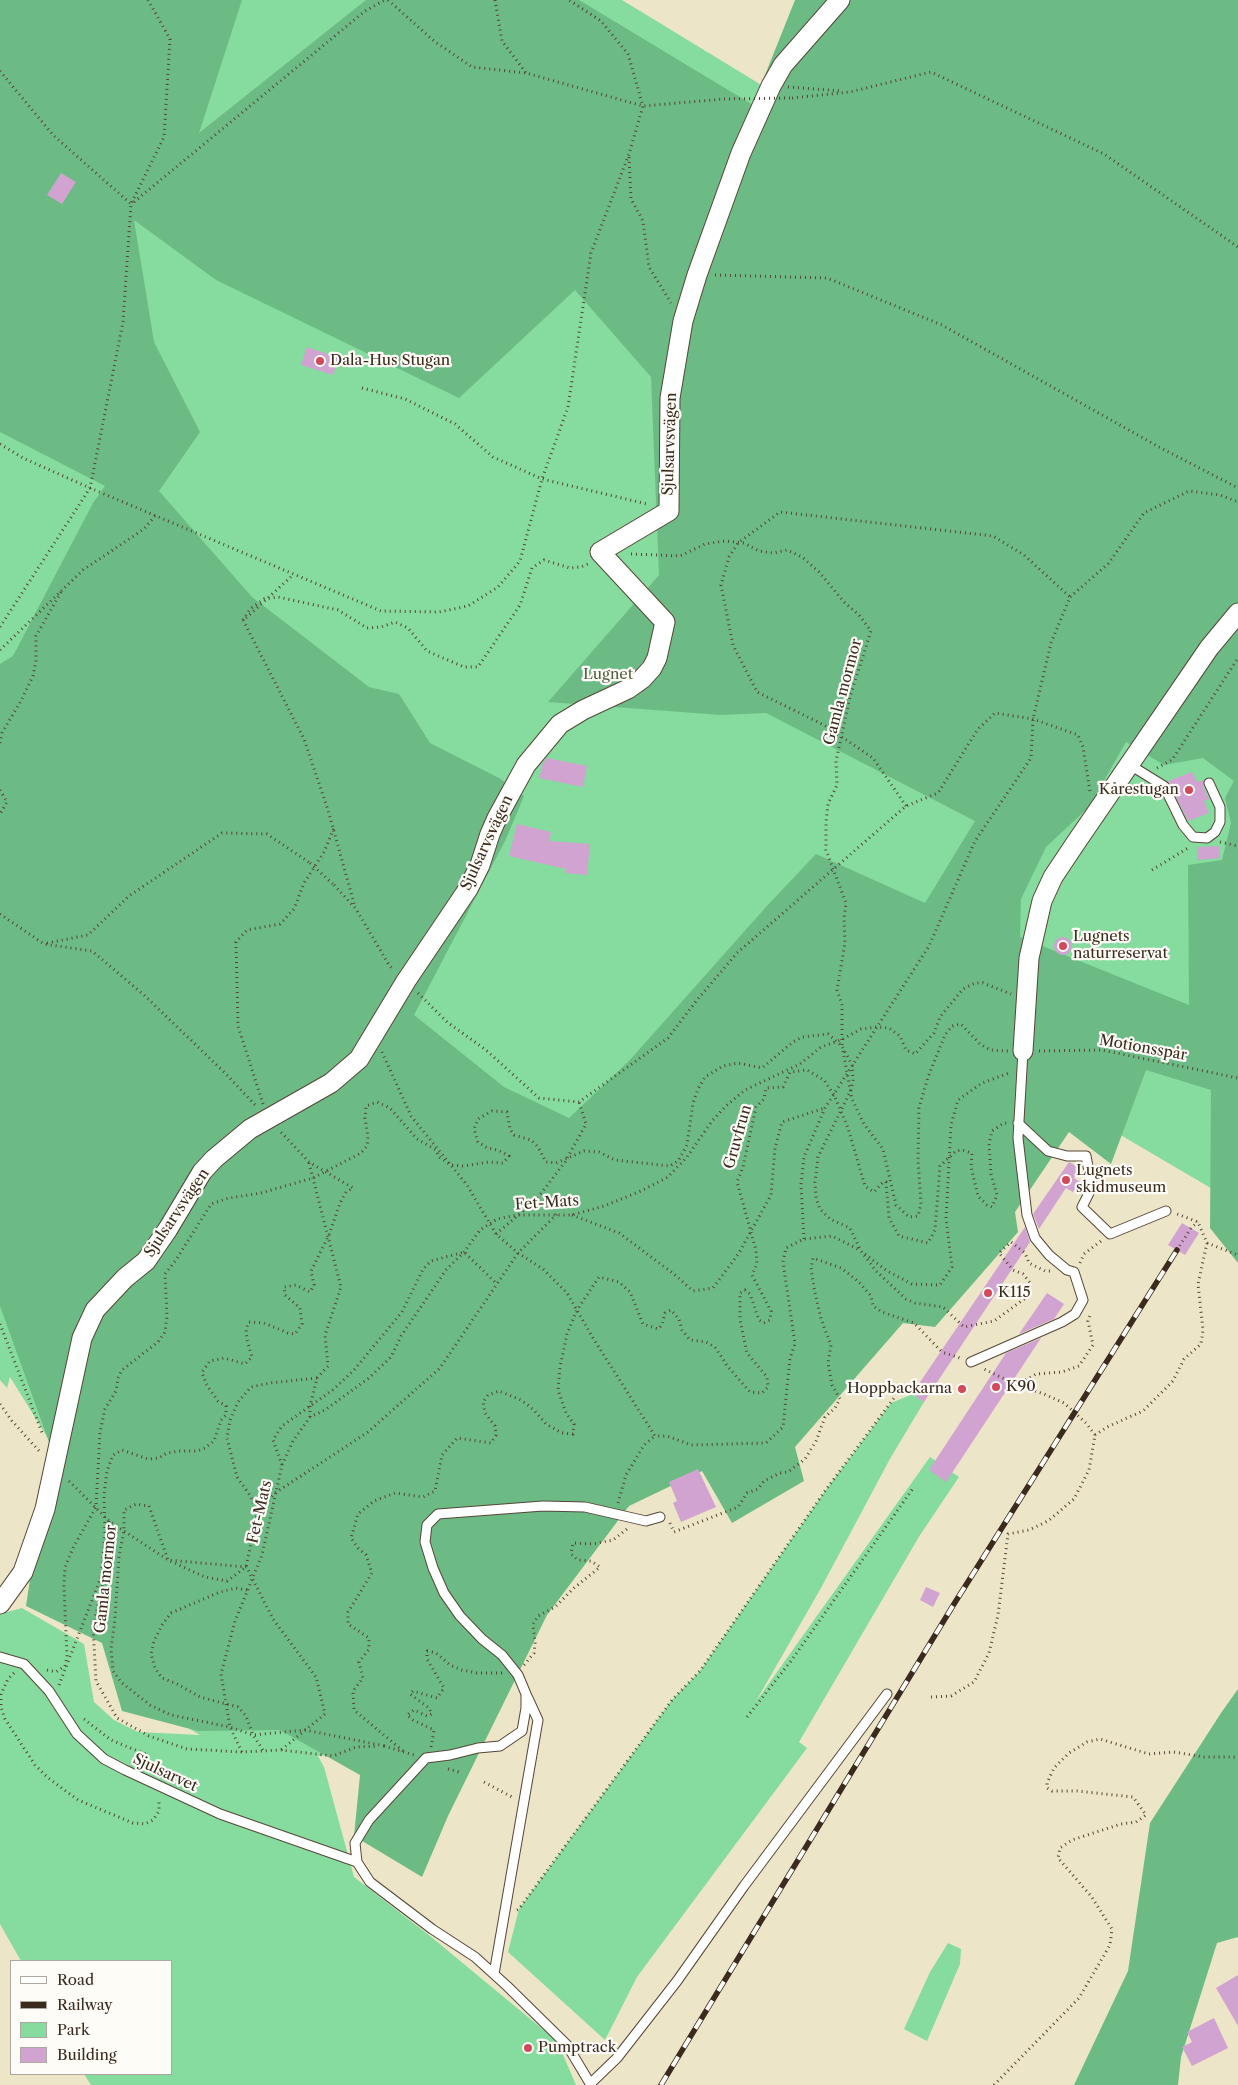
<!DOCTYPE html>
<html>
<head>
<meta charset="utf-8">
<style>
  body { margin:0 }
  #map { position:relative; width:1238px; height:2085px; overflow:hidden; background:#ede5c8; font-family:"Libre Caslon Text",serif }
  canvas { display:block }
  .legend { position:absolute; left:10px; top:1960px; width:162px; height:115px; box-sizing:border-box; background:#fdfcf7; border:1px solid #afa8a0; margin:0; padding:6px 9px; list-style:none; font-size:15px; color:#3b2a1e }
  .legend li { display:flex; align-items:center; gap:10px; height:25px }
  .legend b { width:25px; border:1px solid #afa8a0 }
</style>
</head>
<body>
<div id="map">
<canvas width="1238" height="2085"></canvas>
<ul class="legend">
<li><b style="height:6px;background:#fff"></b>Road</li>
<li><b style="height:6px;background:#3b2a1e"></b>Railway</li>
<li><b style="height:14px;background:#86db9e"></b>Park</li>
<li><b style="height:14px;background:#d1a3d1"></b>Building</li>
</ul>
</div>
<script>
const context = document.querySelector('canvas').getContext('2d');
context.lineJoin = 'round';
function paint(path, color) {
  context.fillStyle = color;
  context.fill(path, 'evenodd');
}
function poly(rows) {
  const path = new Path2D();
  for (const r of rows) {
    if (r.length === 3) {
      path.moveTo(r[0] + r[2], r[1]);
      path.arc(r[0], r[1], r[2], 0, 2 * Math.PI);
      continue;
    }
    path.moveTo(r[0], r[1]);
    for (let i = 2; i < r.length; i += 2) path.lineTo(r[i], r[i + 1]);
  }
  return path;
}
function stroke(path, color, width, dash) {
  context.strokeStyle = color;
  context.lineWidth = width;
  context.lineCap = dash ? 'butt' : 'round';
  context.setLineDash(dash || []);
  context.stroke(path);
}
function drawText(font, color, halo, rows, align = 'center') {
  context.font = font + ' "Libre Caslon Text",serif';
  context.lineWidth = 4.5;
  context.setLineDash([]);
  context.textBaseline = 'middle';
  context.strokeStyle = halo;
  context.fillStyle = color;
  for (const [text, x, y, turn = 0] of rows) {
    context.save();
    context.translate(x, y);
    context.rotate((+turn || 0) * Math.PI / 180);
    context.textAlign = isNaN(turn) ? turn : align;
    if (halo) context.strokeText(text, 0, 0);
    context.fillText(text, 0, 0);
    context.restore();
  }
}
const green = poly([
  [0,0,622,0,768,89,1238,0,1238,1204,1049,1093,608,1505,382,1752,318,1756,324,1767,354,1877,430,1936,557,2041,576,2085,91,2085,84,2074,171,2074,171,1961,21,1961,0,1924,0,1614,22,1608,84,1644,94,1702,114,1720,138,1732,200,1735,140,1700,56,1451,10,1377,7,1388,0,1380],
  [913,1394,924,1402,891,1457,821,1588,755,1703,930,1457,959,1477,920,1535,799,1742,807,1748,637,1977,605,2040,508,1952,519,1909,672,1700,700,1671,825,1491,891,1403],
  [948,1943,961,1949,960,1964,927,2041,904,2029,930,1972]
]);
const forest = poly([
  [0,0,242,0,199,133,366,0,579,0,753,105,795,0,1238,0,1238,1263,1210,1228,1211,1090,1146,1070,1111,1164,1069,1132,1015,1212,1018,1232,935,1327,903,1323,795,1447,804,1481,732,1523,702,1471,629,1506,547,1615,448,1816,422,1877,354,1836,360,1775,280,1730,198,1731,122,1711,102,1643,26,1606,50,1445,0,1306,0,664,13,656,93,503,105,486,0,432],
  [134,220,216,280,459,398,575,290,651,377,659,575,548,702,721,715,766,713,975,821,925,903,816,854,766,907,629,1061,569,1118,504,1087,414,1015,505,841,524,796,499,778,430,743,399,694,369,687,252,597,159,491,200,432,154,342],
  [1126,742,1164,765,1203,758,1234,781,1225,798,1231,823,1222,860,1188,865,1189,1005,1020,937,1021,899,1046,847,1089,807],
  [1238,1689,1238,1937,1217,1943,1181,2057,1178,2085,1074,2085,1128,1971,1150,1823,1221,1713]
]);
const building = poly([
  [61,173,76,182,62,204,47,195],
  [307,347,339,358,333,375,301,365],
  [547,758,587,766,583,787,539,778,543,763],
  [1192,772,1197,782,1204,780,1203,786,1209,799,1204,801,1209,813,1188,821,1168,781],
  [517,824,551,832,549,841,590,844,587,875,565,873,566,869,509,856],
  [1219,846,1220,858,1197,860,1197,847],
  [1063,946,9],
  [1069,1162,1080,1168,1074,1178,1080,1182,1073,1192,1066,1188,1039,1229,1033,1214],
  [1182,1223,1199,1233,1185,1255,1168,1245],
  [1025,1227,1030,1242,924,1402,912,1394],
  [1047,1293,1064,1304,1054,1319,1019,1334],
  [1041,1338,946,1482,929,1470,1006,1353],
  [698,1469,716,1507,681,1522,673,1503,677,1501,669,1482],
  [926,1587,940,1593,933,1607,920,1600],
  [1238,1975,1238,2026,1216,1988],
  [1214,2018,1228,2048,1192,2066,1182,2047,1192,2042,1187,2032]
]);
const path = poly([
  [388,0,434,41,472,67,526,73,643,106,724,99],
  [495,0,502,41,526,73],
  [0,71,53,135,131,204],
  [788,87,842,91],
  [792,98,850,92,931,72,1104,154,1238,247],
  [629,157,631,199,643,221,649,267,671,303],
  [134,202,365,11,385,0],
  [715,275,827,278,942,325,1159,447,1238,488],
  [362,388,405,399,455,424,493,457,542,479,647,504],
  [0,444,23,458,90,488,381,611,439,612,468,606,498,587,520,561,542,479,568,407,591,253,629,154,643,106,628,54,601,21,569,0],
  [631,554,680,556,705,544,725,541,744,543,759,551,773,553,787,550,802,557,819,572,844,602,859,615,871,631,850,697,836,761,837,785,828,804,826,823,826,850,846,903,844,919,845,943,837,990,842,1005,842,1045],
  [246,618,293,575],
  [243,620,250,609,264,599,278,597,338,610,367,628,381,627,395,622,408,628,427,651,464,667,478,667,520,605,532,568,544,560,570,568,581,567,590,563],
  [243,620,304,739,328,810,355,907],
  [0,627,90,488,123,322,131,204,164,137,170,39,148,0],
  [0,650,83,570,144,529,155,516],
  [0,743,2,733,22,699,33,676,36,661,36,636,61,592],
  [1157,768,1172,760,1238,658],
  [0,790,7,802,0,814],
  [906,806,873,758,824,725,757,692,733,645,721,585,729,557,738,543,780,512,993,536,1024,555,1070,597],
  [1220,842,1238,846],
  [1152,870,1188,848],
  [334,885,356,909,389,965,394,970],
  [0,914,44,944,92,951,144,995,225,1073,257,1107],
  [47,943,88,935,129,896,222,833,267,834,310,863],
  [418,993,447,1022,486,1050,539,1098,579,1102,668,1038,697,1000,737,953,906,806,938,793,978,729,995,713,1033,719,1078,735,1083,747,1090,792],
  [843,1051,852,1099,864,1124,883,1149,896,1205,909,1217,918,1216,921,1204,918,1160,919,1108,928,1077,945,1035,952,1026,961,1024,980,1044,990,1050,1008,1051],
  [1039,1051,1102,1050,1238,1078],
  [382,1052,411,1116,467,1185,496,1234,518,1253,543,1269,567,1293,593,1338,655,1436,667,1436,691,1445,766,1443,783,1427,790,1358,795,1344,783,1262,786,1248,804,1239,832,1236,860,1250],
  [263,1104,238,1026,236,942,247,930,280,924,294,909,304,883,324,852,334,828],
  [309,1163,341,1287,325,1335,328,1366,317,1378,310,1406,310,1417],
  [572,1215,619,1233,674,1274,693,1291,713,1288,739,1253,771,1195,775,1148,782,1122,825,1108],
  [496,1234,536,1200,565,1162,586,1124,579,1102],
  [804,1239,801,1185,804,1157,825,1108,929,946,975,841,1031,758,1033,719,1051,643,1070,597,1108,564,1144,513,1189,491,1220,495,1238,502],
  [1207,1243,1238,1255],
  [1177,1250,1191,1228,1198,1222],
  [865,1254,887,1271,912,1284,940,1285,952,1267,946,1219,951,1125,958,1100,982,1083,1009,1073],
  [1080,1263,1084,1254,1101,1241],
  [0,1324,43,1435],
  [317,1378,270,1383,251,1387,238,1402,230,1420,227,1438,237,1477,249,1494,258,1510,246,1567,227,1581,205,1577,168,1560,149,1506,136,1504,124,1510,124,1531,119,1556,115,1618,111,1649,113,1671,122,1683,150,1705,171,1715,230,1727,253,1735,305,1730,385,1746],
  [1017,1385,1036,1374,1062,1372,1079,1366,1093,1345,1088,1321,1091,1313],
  [0,1404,12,1421,40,1452],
  [1095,1435,1107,1427,1143,1411,1173,1381,1184,1359,1201,1344,1203,1330,1198,1284,1207,1243,1198,1222,1177,1214],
  [282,1465,273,1440,282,1426,334,1389,354,1370,402,1312,423,1269,431,1261,464,1252,497,1284],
  [69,1481,109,1521,168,1560,246,1567],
  [618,1503,626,1475,644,1445,655,1436],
  [258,1511,275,1493,368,1432,440,1368,518,1253,557,1214],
  [109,1521,107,1566,93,1627,96,1681,117,1718,149,1736,187,1749,242,1752,281,1750,333,1756,356,1747,378,1746],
  [670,1523,674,1532,738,1507,747,1493,758,1489,764,1481,780,1473,788,1472,805,1459,816,1441,825,1417,835,1408,840,1399,832,1385,828,1363,831,1345,821,1319,814,1288,811,1268,813,1258,841,1268,858,1281,871,1296,873,1306,882,1312,914,1323,942,1352,960,1358],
  [253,1541,257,1522],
  [246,1566,273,1619,316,1677,325,1714,281,1750],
  [247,1590,236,1588,220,1592,171,1613,162,1625,154,1641,151,1654,155,1668,162,1678,177,1684,200,1697,238,1707,246,1716,253,1735,263,1750],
  [524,1665,534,1653,535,1643,533,1624,538,1616,555,1607,574,1588,600,1567,591,1561,578,1560,571,1554,573,1543,593,1544,613,1540,627,1529],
  [47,1670,56,1672,65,1666,67,1657,64,1586,65,1567,74,1546,96,1507,100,1432,105,1409,116,1391,118,1378,122,1370,158,1342,165,1332,167,1316,165,1274,176,1260,211,1204,229,1198,261,1193,313,1178,361,1153,367,1146,368,1137,365,1118,366,1106,377,1102,390,1108,417,1139,436,1150,439,1157,451,1165,464,1166,488,1162,503,1163,509,1156,498,1150,487,1148,478,1142,474,1129,478,1119,492,1111,507,1112,510,1129,514,1135,531,1140,538,1147,546,1162,556,1163,584,1151,599,1152,615,1160,670,1166,678,1161,687,1145,693,1103,698,1089,705,1077,723,1066,738,1063,762,1068,793,1042,802,1037,828,1034,842,1046,852,1065,853,1080,851,1090,818,1157,815,1182,816,1198,820,1209,830,1219,850,1228,861,1251,876,1271,906,1299,915,1303,943,1307,964,1327,994,1321,1027,1297,1031,1284,1023,1274,1013,1270,999,1253,1011,1242,1025,1253,1029,1263,1045,1271,1050,1271],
  [14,1673,8,1679,1,1694,1,1707,5,1719,35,1765,47,1777,78,1800,133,1823,145,1824,153,1820,159,1811,159,1800],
  [59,1685,101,1577,105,1534,104,1495,107,1471,113,1455,122,1450,148,1459,159,1458,167,1453,179,1451,197,1451,205,1448,214,1441,221,1420,226,1415,226,1406,218,1401,206,1384,202,1372,210,1361,224,1358,245,1364,252,1357,247,1340,246,1329,249,1322,264,1323,288,1333,295,1334,302,1324,300,1308,285,1295,284,1287,296,1285,310,1292,314,1285,311,1271,329,1235,340,1203,346,1192,353,1188,309,1162,279,1130],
  [931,1697,951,1696,974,1682,989,1653,998,1615,1008,1534,1029,1530,1048,1521,1074,1499,1089,1470,1095,1435,1087,1424,1064,1403,1044,1394,1017,1385,984,1369],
  [747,1717,791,1661,914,1487],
  [84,1719,111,1740,145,1754,154,1769],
  [384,1746,414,1755],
  [431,1747,434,1730,413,1720,407,1715,414,1710,427,1716,432,1714,429,1708,410,1694,413,1691,437,1698,444,1688,427,1659,427,1651,436,1653,450,1665,462,1670,477,1673,503,1673],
  [403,1751,354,1710,353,1691,363,1678,359,1662,369,1649,369,1638,348,1624,348,1612,372,1573,366,1555,358,1548,351,1538,358,1514,374,1501,395,1493,423,1497,435,1491,442,1455,457,1438,491,1443,496,1435,495,1426,485,1413,483,1402,488,1395,499,1391,521,1400,534,1410,546,1424,562,1433,573,1434,574,1424,566,1413,558,1390,560,1367,567,1334,577,1310,599,1277,619,1282,630,1292,643,1324,658,1329,662,1325,665,1313,671,1310,679,1319,682,1330,690,1340,706,1342,715,1347,728,1367,750,1392,762,1393,768,1387,767,1377,747,1353,740,1320,740,1293,745,1290,750,1294,759,1320,764,1323,770,1320,771,1311,752,1275,757,1264,756,1250,737,1182,743,1167,756,1107,764,1099,766,1088,783,1087,790,1072,807,1070,824,1080,834,1095,848,1128,865,1186,874,1192,883,1182,886,1182,889,1218,899,1236,928,1243,935,1230,940,1166,956,1151,962,1150,972,1153,971,1167,978,1196,987,1205,992,1207,997,1195,991,1174,989,1144,992,1131,1004,1123,1008,1123],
  [242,1752,230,1727,221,1674,235,1621,262,1555,282,1465,293,1441,310,1417,325,1410,369,1378,391,1357,401,1336,446,1270,464,1252,480,1230,497,1219,517,1215,572,1215,604,1206,641,1191,668,1177,687,1157,712,1121,726,1106,745,1090,800,1064,821,1047,841,1040,861,1029,877,1027,889,1028,900,1036,906,1050,915,1054,934,1033,940,1017,963,989,975,983,983,983,1011,994],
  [448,1769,462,1773],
  [484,1782,512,1797],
  [517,1910,519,1909,672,1700,700,1671,825,1491,894,1398],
  [994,2085,1079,1998,1110,1945,1112,1929,1091,1896,1058,1858,1060,1848,1072,1840,1121,1824,1136,1822,1146,1815,1133,1797,1077,1791,1052,1791,1047,1788,1047,1783,1054,1768,1069,1753,1087,1742,1100,1739,1149,1754,1174,1752,1204,1757,1238,1757]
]);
const lane = poly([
  [1130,765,1164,786,1183,825,1193,837,1207,838,1215,832,1220,822,1220,807,1209,783],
  [1018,1123,1048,1151,1067,1156,1086,1156,1092,1187,1082,1207,1110,1234,1166,1211],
  [971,1362,1062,1322,1075,1314,1083,1300,1074,1272,1067,1270,1049,1255,1035,1238,1027,1215,1018,1138,1023,1051],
  [0,1657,24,1664,49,1691,77,1734,104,1759,125,1770,220,1814,357,1862],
  [494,1974,538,1720,527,1696],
  [590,2084,617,2058,677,1981,744,1886,887,1694],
  [591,2085,567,2045,507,1986,475,1957,432,1929,370,1882,357,1862,355,1843,369,1820,426,1758,450,1755,478,1748,500,1746,522,1731,526,1708,526,1694,518,1675,502,1655,482,1639,460,1616,444,1593,433,1568,425,1542,427,1525,438,1514,543,1506,585,1507,646,1521,660,1517]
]);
const street = poly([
  [1023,1051,1029,958,1042,901,1053,877,1075,844,1209,648,1238,613],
  [0,1604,23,1572,45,1509,82,1338,95,1310,125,1278,146,1261,168,1229,202,1172,214,1159,250,1129,331,1083,359,1059,406,981,468,889,480,865,490,834,497,818,526,765,560,724,583,710,628,689,642,679,652,668,657,658,665,622,600,552,669,511,670,398,683,321,697,275,741,153,771,86,783,65,840,0]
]);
const rail = poly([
  [661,2085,954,1604,1177,1250]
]);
const pathBridge = poly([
  [724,99,792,98],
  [310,863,334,885]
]);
const markers = [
  [320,361,5,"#d1495b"],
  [1189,790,5,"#d1495b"],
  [1063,946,5,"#d1495b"],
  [1066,1180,5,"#d1495b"],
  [988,1293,5,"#d1495b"],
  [996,1387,5,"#d1495b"],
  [962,1389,5,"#d1495b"],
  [528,2048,5,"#d1495b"]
];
const poiNames = [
  ["Dala-Hus Stugan",330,361],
  ["Kårestugan",1179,790,"right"],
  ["Lugnets",1073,937],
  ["naturreservat",1073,954],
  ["Lugnets",1076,1171],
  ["skidmuseum",1076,1188],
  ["K115",998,1293],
  ["K90",1006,1387],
  ["Hoppbackarna",952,1389,"right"],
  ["Pumptrack",538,2048]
];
const streetNames = [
  ["Sjulsarvsvägen",670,444,-88],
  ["Gamla mormor",843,692,-75],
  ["Sjulsarvsvägen",487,843,-65],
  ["Motionsspår",1143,1048,10],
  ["Gruvfrun",738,1137,-74],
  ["Fet-Mats",547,1203,-4],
  ["Sjulsarvsvägen",177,1213,-56],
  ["Fet-Mats",260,1512,-77],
  ["Gamla mormor",106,1579,-84],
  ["Sjulsarvet",165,1773,25]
];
const parkNames = [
  ["Lugnet",608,675]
];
paint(green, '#86db9e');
paint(forest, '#6cbb85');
paint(building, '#d1a3d1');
stroke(lane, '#564638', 11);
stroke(street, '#564638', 21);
stroke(path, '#564638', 3, [1, 4]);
stroke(lane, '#fff', 9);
stroke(street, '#fff', 19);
stroke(rail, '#3b2a1e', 5.5);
stroke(rail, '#fdfcf7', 4, [11]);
stroke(pathBridge, '#564638', 3, [1, 4]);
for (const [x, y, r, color] of markers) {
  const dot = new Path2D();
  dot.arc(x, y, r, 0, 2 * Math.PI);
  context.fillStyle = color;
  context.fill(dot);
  stroke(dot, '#fdfcf7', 2);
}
drawText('15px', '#3b2a1e', '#fdfcf7', poiNames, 'left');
drawText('15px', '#3b2a1e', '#fdfcf7', streetNames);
drawText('15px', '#525f44', '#fdfcf7', parkNames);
</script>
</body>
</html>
